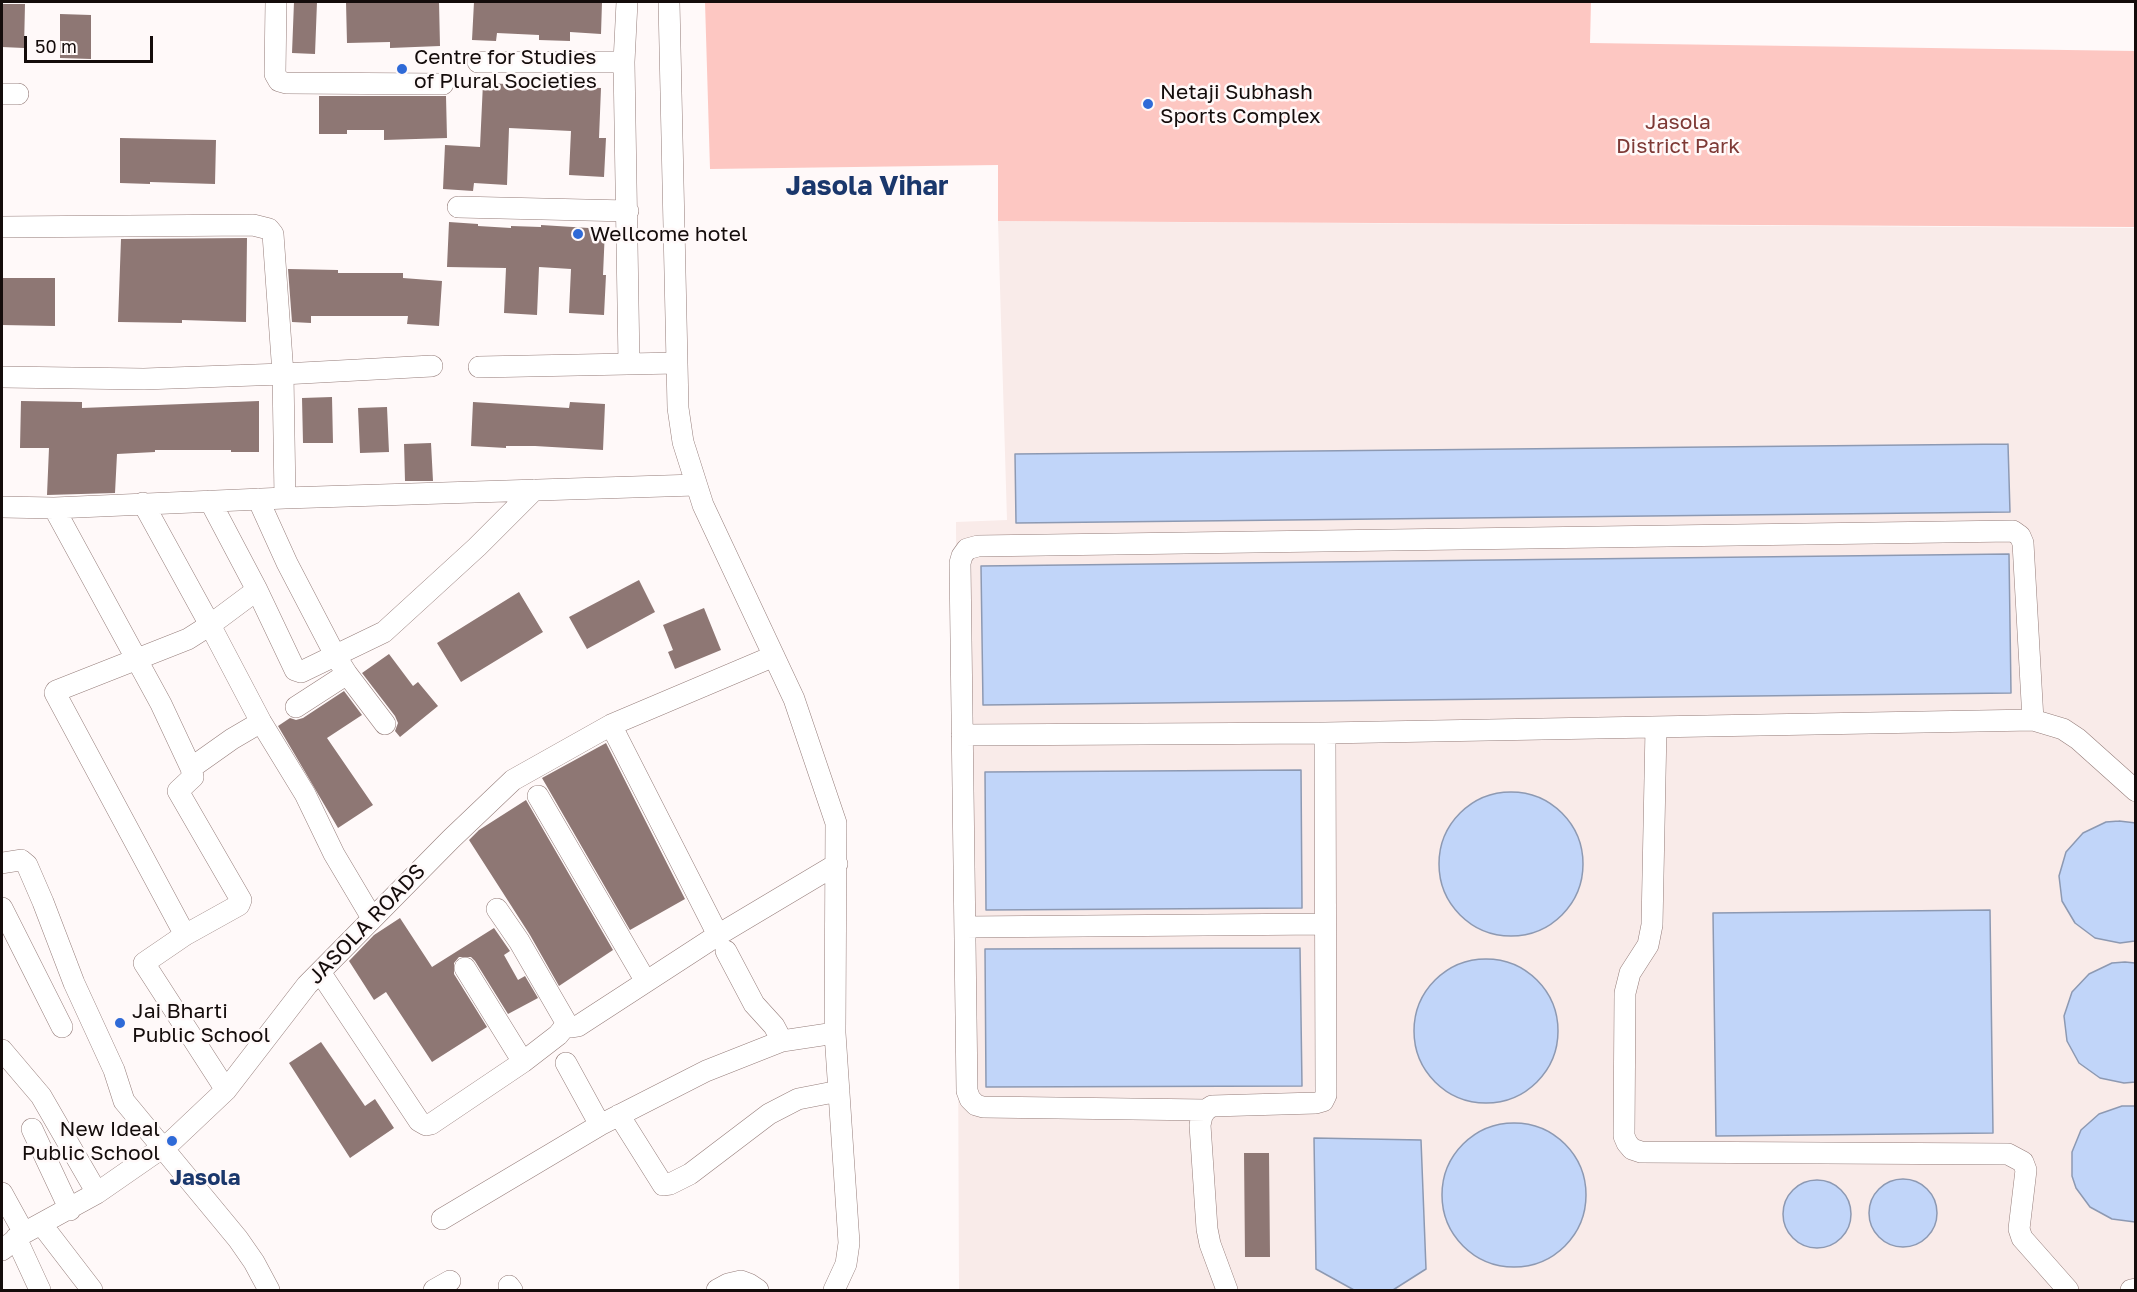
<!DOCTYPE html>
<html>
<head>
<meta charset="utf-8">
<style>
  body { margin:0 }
  #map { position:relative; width:2137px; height:1292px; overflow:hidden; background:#fff9f9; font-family:"Golos Text",sans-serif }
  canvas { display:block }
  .frame { position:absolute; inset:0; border:3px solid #140c0b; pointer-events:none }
  .scale { position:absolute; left:24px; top:36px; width:129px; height:27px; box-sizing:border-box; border:3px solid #140c0b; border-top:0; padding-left:8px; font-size:18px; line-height:21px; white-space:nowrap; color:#140c0b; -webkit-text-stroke:4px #fff9f9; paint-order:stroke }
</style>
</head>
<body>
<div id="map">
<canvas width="2137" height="1292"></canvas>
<div class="frame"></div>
<div class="scale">50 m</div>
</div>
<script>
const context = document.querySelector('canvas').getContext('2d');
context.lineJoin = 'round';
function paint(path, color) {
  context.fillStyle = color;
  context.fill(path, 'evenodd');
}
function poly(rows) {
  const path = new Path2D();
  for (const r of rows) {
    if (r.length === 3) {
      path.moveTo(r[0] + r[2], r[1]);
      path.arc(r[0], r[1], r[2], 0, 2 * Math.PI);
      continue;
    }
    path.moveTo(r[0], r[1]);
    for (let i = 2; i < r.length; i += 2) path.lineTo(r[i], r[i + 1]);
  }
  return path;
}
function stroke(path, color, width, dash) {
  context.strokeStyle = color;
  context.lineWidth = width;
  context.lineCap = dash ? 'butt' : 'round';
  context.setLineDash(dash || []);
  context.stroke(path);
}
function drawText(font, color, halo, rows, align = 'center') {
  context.font = font + ' "Golos Text",sans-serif';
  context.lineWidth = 5;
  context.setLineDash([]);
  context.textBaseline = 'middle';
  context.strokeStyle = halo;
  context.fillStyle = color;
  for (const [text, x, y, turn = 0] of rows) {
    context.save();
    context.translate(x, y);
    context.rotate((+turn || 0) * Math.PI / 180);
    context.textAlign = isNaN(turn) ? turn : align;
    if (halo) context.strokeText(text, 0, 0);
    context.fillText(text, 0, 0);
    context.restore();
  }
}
const built = poly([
  [998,221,2135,228,2135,1290,959,1290,956,522,1007,520]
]);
const green = poly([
  [705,2,1591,2,1590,43,2135,51,2135,227,998,221,998,165,710,169]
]);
const water = poly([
  [2008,444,2010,512,1016,523,1015,454,2008,444],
  [2009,554,2011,693,983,705,981,566,2009,554],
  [1301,770,1302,908,986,910,985,772,1301,770],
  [1511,864,72],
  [2119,821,2136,823,2135,941,2120,943,2095,938,2075,923,2062,901,2059,876,2066,852,2083,833,2106,822,2119,821],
  [1990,910,1993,1133,1716,1136,1713,913,1990,910],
  [1300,948,1302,1086,986,1087,985,949,1300,948],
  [1486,1031,72],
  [2125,962,2135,963,2136,1082,2124,1083,2100,1078,2079,1063,2067,1041,2064,1016,2072,992,2089,974,2112,963,2125,962],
  [2122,1106,2135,1106,2135,1222,2112,1219,2090,1207,2076,1188,2072,1176,2072,1152,2081,1130,2099,1114,2122,1106],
  [1514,1195,72],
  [1314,1138,1421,1140,1426,1269,1393,1290,1354,1290,1316,1269,1314,1138],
  [1903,1213,34],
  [1817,1214,34]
]);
const building = poly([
  [294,2,317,2,315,54,292,53],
  [346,2,439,2,440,46,390,48,390,42,347,43],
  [474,2,602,2,601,34,570,32,570,41,539,40,539,35,497,33,496,41,472,40],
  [2,4,25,4,24,48,2,47],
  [60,14,91,15,91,59,60,58],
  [483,83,507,84,507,88,551,90,552,86,601,88,599,138,606,138,604,177,569,175,571,131,509,128,507,185,474,183,473,191,443,189,445,145,480,147],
  [319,96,446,96,447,138,384,140,384,130,347,130,347,134,319,134],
  [120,138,216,140,215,184,150,182,150,184,120,183],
  [449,222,478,224,478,226,511,228,511,226,541,227,541,225,605,229,603,275,606,275,604,315,569,313,571,269,539,267,537,315,504,313,506,268,447,267],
  [247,238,246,322,182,320,182,323,118,322,121,239],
  [288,269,338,270,338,273,403,273,403,278,442,281,439,326,407,324,408,316,311,316,311,323,292,322],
  [2,278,55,278,55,326,2,325],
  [332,397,333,443,303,443,302,398],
  [21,401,82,402,82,408,259,401,259,452,231,452,231,450,155,450,155,452,117,454,115,493,47,495,49,448,20,448],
  [473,402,569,408,570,402,605,404,603,450,535,446,506,446,506,448,471,446],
  [387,407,389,452,360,453,358,408],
  [431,443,433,481,405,481,404,444],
  [639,580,655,612,587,649,569,617],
  [519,592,543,632,461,682,437,643],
  [704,608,721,650,675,669,668,652,673,650,663,625],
  [389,654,413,686,418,682,438,706,400,737,395,731,398,723,395,716,362,673],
  [344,691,362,715,327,738,373,805,338,828,278,726,290,718,296,720,303,718],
  [606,743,685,899,630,930,542,778],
  [526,800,613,950,559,986,530,935,469,840,479,830],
  [400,918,432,967,494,928,510,951,504,955,518,980,525,976,538,998,508,1014,475,961,471,957,459,957,454,963,454,974,487,1027,432,1062,386,992,374,1000,349,961,374,935],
  [321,1042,365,1106,375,1099,394,1128,350,1158,289,1063],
  [1244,1153,1269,1153,1270,1257,1245,1257]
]);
const minor = poly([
  [276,2,275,74,279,81,286,83,443,84],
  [627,2,624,62,629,364],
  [669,2,678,408,683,442,703,505,794,699,836,823,835,1033,849,1243,846,1264,834,1290],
  [478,62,624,62],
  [2,94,18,94],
  [458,207,628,211],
  [2,227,253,225,269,229,273,234,283,374,285,498],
  [479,367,677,363],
  [2,377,144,379,283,374,432,366],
  [258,499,287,563,335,655,347,674,385,724],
  [210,501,257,590],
  [143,503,210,625,188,639,56,691,55,693,185,935],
  [2,507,54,508,285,498,696,485],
  [54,508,161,704,191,768,193,777,178,791,241,900,239,905,185,935,144,963,226,1090],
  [296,707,347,674],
  [611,725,718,935],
  [1656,728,1652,925,1648,945,1630,973,1625,993,1624,1136,1627,1143,1632,1149,1641,1152,2008,1154,2023,1162,2026,1170,2019,1229,2022,1238,2068,1290],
  [962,735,1325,733,2033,720,2063,729,2078,739,2136,791],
  [191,768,232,739,261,722],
  [538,796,645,980],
  [2,863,21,860,27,865,43,902,74,983,114,1070,124,1101,238,1239,254,1262,269,1290],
  [2,908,62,1027],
  [497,909,519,941,567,1024,572,1027,578,1026,718,935,837,864],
  [372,918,334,854,305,794,261,722,210,625,257,590,295,670,301,672,384,632,477,547,534,490],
  [965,927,1325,924],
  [726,951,754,1004,774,1026,782,1041],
  [465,968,523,1062],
  [320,972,419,1121,426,1125,431,1124,523,1062,558,1035,567,1024],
  [2,1050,41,1096,97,1193],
  [566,1063,600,1125],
  [1206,1110,983,1107,976,1105,970,1099,967,1091,960,563,962,556,967,549,978,546,2013,531,2020,536,2023,543,2033,720],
  [619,1115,663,1185,670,1184,690,1174,769,1114,798,1099,839,1091],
  [32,1129,70,1210],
  [2,1193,24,1233],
  [442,1219,600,1125,706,1071,782,1041,835,1033],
  [42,1225,92,1290],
  [16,1238,40,1290],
  [2,1250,24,1233,97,1193,172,1141,226,1090,307,985,451,839,513,780,611,725,774,656],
  [509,1286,512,1290],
  [434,1290,450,1281],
  [717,1290,728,1284,741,1281,749,1284,758,1290],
  [1227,1290,1210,1244,1207,1229,1200,1125,1202,1116,1206,1110,1212,1106,1316,1103,1323,1101,1326,1095,1325,733],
  [2131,1290,2136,1289]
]);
const markers = [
  [402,69,6,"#2f6ad7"],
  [1148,104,6,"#2f6ad7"],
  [578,234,6,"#2f6ad7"],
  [120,1023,6,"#2f6ad7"],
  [172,1141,6,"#2f6ad7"]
];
const poiNames = [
  ["Centre for Studies",414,57],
  ["of Plural Societies",414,81],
  ["Netaji Subhash",1160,92],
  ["Sports Complex",1160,116],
  ["Wellcome hotel",590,234],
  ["Jai Bharti",132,1011],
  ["Public School",132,1035],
  ["New Ideal",160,1129,"right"],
  ["Public School",160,1153,"right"]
];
const parkNames = [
  ["Jasola",1678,122],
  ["District Park",1678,146]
];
const streetNames = [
  ["JASOLA ROADS",367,924,-46]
];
const neighbourhoodNames = [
  ["Jasola",205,1178]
];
const districtNames = [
  ["Jasola Vihar",867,186]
];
paint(built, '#f9ebe9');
paint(green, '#fdc7c2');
paint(water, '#c1d5f9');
stroke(water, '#8d99b2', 1.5);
paint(building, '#8e7774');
stroke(minor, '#957d7a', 22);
stroke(minor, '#fff', 21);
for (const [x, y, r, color] of markers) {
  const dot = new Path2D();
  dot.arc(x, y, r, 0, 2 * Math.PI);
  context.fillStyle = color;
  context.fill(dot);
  stroke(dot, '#fff9f9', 2);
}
drawText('21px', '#140c0b', '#fff9f9', poiNames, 'left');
drawText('21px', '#7e3935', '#fff9f9', parkNames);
drawText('21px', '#140c0b', '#fff9f9', streetNames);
drawText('bold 22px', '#1a376c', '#fff9f9', neighbourhoodNames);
drawText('bold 27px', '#1a376c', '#fff9f9', districtNames);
</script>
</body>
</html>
